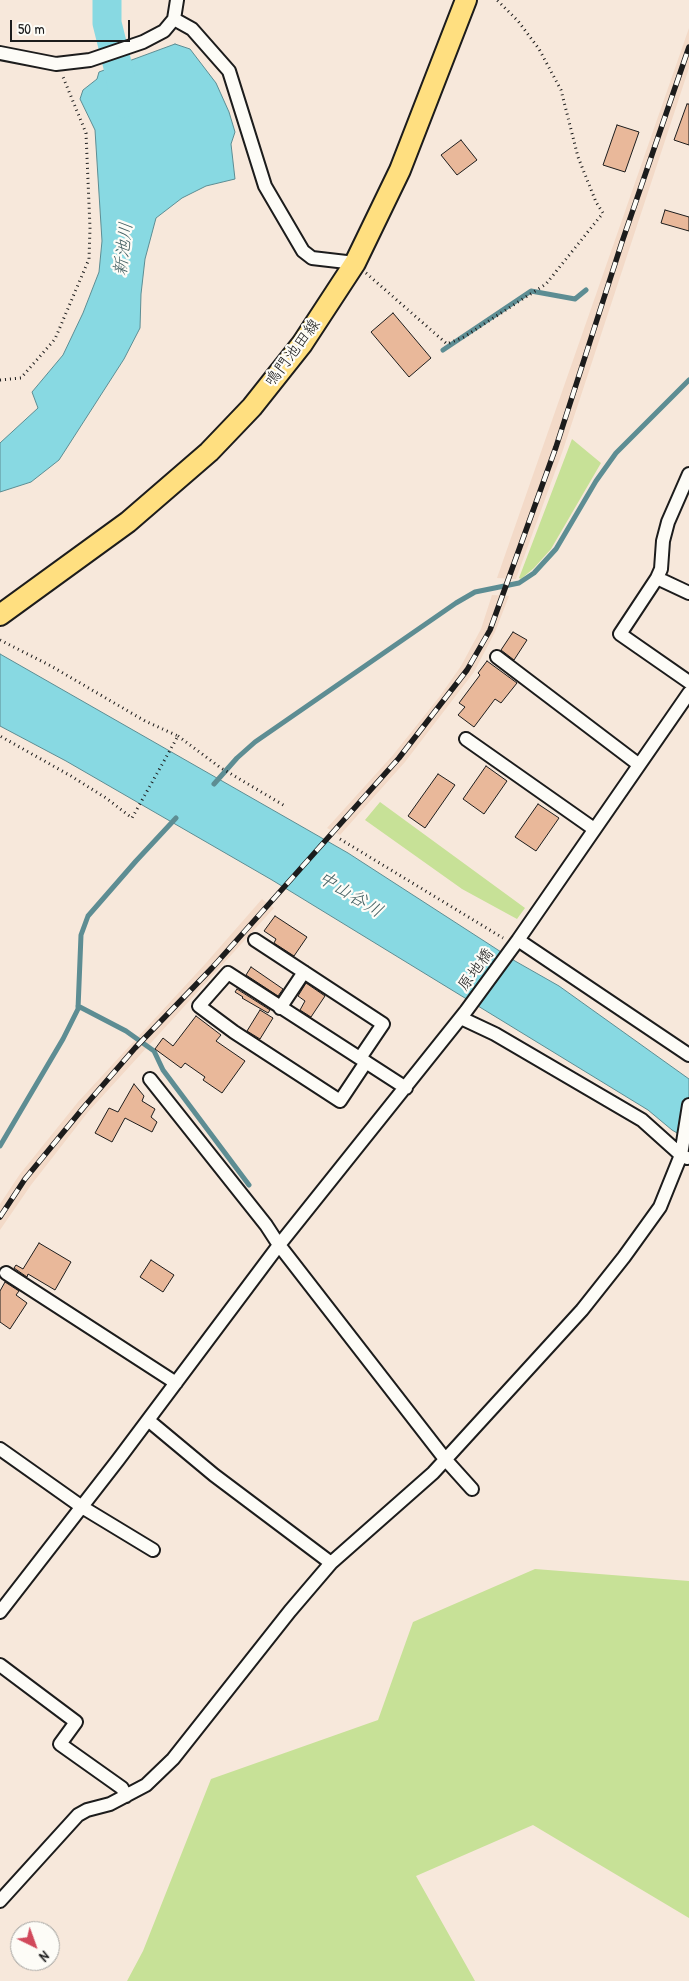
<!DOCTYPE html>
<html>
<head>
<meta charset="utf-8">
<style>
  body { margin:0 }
  #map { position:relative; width:689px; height:1981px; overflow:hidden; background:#f7e8db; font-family:"Patrick Hand",sans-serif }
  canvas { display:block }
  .north { position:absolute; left:10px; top:1921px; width:50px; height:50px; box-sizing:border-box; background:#fdfcf7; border:1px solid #a3a29f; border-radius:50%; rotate:138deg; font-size:14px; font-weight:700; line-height:20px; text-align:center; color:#1c1c1c }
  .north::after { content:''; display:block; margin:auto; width:18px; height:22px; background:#d1495b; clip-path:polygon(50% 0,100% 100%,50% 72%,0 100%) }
  .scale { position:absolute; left:10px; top:20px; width:120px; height:22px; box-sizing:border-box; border:2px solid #1c1c1c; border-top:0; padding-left:6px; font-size:15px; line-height:18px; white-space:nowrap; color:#1c1c1c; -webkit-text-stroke:4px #fdfcf7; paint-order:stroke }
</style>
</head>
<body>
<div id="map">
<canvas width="689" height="1981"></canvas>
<div class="north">N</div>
<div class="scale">50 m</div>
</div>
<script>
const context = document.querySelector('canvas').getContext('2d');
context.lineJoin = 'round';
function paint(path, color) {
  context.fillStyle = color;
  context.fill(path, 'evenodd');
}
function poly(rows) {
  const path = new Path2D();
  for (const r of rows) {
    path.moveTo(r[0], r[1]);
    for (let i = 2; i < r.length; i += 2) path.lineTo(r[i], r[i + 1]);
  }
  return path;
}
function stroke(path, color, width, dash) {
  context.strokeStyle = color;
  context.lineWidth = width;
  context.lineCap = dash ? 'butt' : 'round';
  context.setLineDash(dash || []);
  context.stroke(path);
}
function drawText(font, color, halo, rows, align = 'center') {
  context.font = font + ' "Patrick Hand","Klee One",sans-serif';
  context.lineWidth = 4.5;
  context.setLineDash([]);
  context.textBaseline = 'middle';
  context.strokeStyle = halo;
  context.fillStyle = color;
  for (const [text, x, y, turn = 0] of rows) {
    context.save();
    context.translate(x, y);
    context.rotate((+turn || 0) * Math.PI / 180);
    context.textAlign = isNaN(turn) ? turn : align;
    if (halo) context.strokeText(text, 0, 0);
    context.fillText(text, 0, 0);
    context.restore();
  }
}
const built = poly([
  [689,28,689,68,563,450,516,579,497,578],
  [492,595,509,596,495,632,474,672,405,762,340,835,327,828,393,755,440,696,461,666,481,629],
  [262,899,274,908,88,1112,31,1185,0,1230,0,1204,20,1174,78,1102,206,963]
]);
const green = poly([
  [572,439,601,463,551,549,534,568,521,579,519,578],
  [380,802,525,908,517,919,462,889,365,820],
  [535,1569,689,1581,689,1918,533,1825,416,1876,475,1981,127,1981,143,1951,211,1779,378,1720,413,1622]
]);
const water = poly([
  [175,44,190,49,216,83,229,112,235,132,231,144,235,179,206,186,182,198,156,218,145,259,141,294,140,328,124,359,59,460,31,482,0,492,0,443,38,408,32,392,63,355,83,313,99,272,102,241,95,130,80,99,83,90,97,79,99,72,175,44],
  [0,654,348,853,515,961,559,986,689,1079,689,1140,672,1130,648,1110,272,880,66,761,0,726,0,654]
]);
const stream = poly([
  [443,350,531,291,575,299,586,290],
  [214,784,237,758,255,742,456,603,475,592,519,583,534,573,556,549,596,481,616,453,689,380],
  [78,1006,126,1031,154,1051,163,1070,249,1185],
  [0,1146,63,1039,78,1009,81,935,88,916,136,861,176,818]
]);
const river = poly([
  [107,0,107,23,120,75,125,103]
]);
const building = poly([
  [687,104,689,104,689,145,674,140,687,104],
  [617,125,639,132,625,172,603,165,617,125],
  [461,140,477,160,457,175,441,155,461,140],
  [665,210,689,217,689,231,661,223,665,210],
  [393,313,431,358,409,377,371,332,393,313],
  [513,632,527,640,514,660,501,650,513,632],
  [487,661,517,683,501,703,495,699,474,727,458,715,465,707,459,703,480,675,478,673,487,661],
  [486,766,507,781,484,814,463,799,486,766],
  [438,774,455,785,425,828,408,816,438,774],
  [538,804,559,818,536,851,515,837,538,804],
  [275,916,307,937,294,956,274,943,276,939,264,931,275,916],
  [251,967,283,989,278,996,246,975,251,967],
  [306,983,325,996,311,1017,300,1010,305,1001,298,996,306,983],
  [237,989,270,1010,268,1013,242,998,243,997,235,992,237,989],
  [260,1010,273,1018,260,1039,247,1031,260,1010],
  [196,1016,221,1035,216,1041,245,1061,222,1093,203,1080,205,1077,185,1063,181,1068,155,1049,163,1038,173,1046,196,1016],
  [134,1084,144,1096,142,1101,155,1109,151,1117,157,1122,152,1132,125,1118,112,1142,95,1133,109,1108,118,1112,134,1084],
  [39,1243,71,1262,55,1290,28,1274,27,1277,14,1268,16,1265,23,1269,39,1243],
  [151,1260,174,1275,163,1292,140,1277,151,1260],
  [5,1282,19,1291,16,1295,27,1303,10,1329,0,1322,0,1291,5,1282]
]);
const path = poly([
  [366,273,447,344,464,337,546,284,603,213,596,202,578,157,561,90,539,49,518,21,497,0],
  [0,380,21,378,55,339,89,259,90,228,86,133,63,77],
  [0,640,51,666,145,721,178,736,132,818,106,798,71,776,0,736],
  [178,736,221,768,285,806],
  [340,839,503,938]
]);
const street = poly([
  [174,19,192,29,229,71,265,186,303,251,312,258,355,263],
  [0,53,56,64,90,60,143,42,164,31,174,19,177,0],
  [689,474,668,522,663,541,661,569,657,578,620,634,689,682],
  [657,578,689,593],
  [497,657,638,764],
  [466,739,594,829],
  [255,940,383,1024,360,1058],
  [518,940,689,1055],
  [280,1008,304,972],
  [461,1018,495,1034,642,1120,681,1155,687,1158],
  [366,1062,340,1101,234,1032,199,1006,228,973,406,1088],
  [150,1079,266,1225,279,1245,445,1459,472,1489],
  [6,1273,176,1383],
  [148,1420,214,1475,331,1563],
  [0,1449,82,1507,153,1550],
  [0,1612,118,1460,279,1245,466,1011,518,940,689,693],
  [0,1665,76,1722,60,1744,122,1788,126,1796],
  [0,1901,78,1815,87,1810,110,1804,146,1785,173,1759,290,1611,331,1563,433,1473,582,1310,624,1257,660,1207,681,1155,689,1105]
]);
const primary = poly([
  [0,615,128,522,209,452,252,407,302,344,355,263,400,170,466,0]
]);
const rail = poly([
  [0,1217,25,1179,84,1107,135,1048,212,968,399,758,467,670,490,630,556,447,622,242,689,47]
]);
const streetNames = [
  ["鳴門池田線",293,353,-53],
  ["原地橋",476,970,-54]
];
const waterNames = [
  ["新池川",124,249,-83],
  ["中山谷川",350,895,31]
];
paint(built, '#f3dac8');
paint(green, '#c7e197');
paint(water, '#88d9e2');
stroke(water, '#5d8d93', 1);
stroke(stream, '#5d8d93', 5);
stroke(river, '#88d9e2', 29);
paint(building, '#e9b89a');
stroke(building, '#1c1c1c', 1);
stroke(street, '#1c1c1c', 16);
stroke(primary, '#1c1c1c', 24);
stroke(path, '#1c1c1c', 3, [1, 4]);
stroke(street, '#fdfcf7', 12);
stroke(primary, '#ffdf80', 20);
stroke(rail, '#1c1c1c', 5.5);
stroke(rail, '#fdfcf7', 4, [11]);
drawText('16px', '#1c1c1c', '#fdfcf7', streetNames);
drawText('italic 18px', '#425e61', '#fdfcf7', waterNames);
</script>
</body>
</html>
